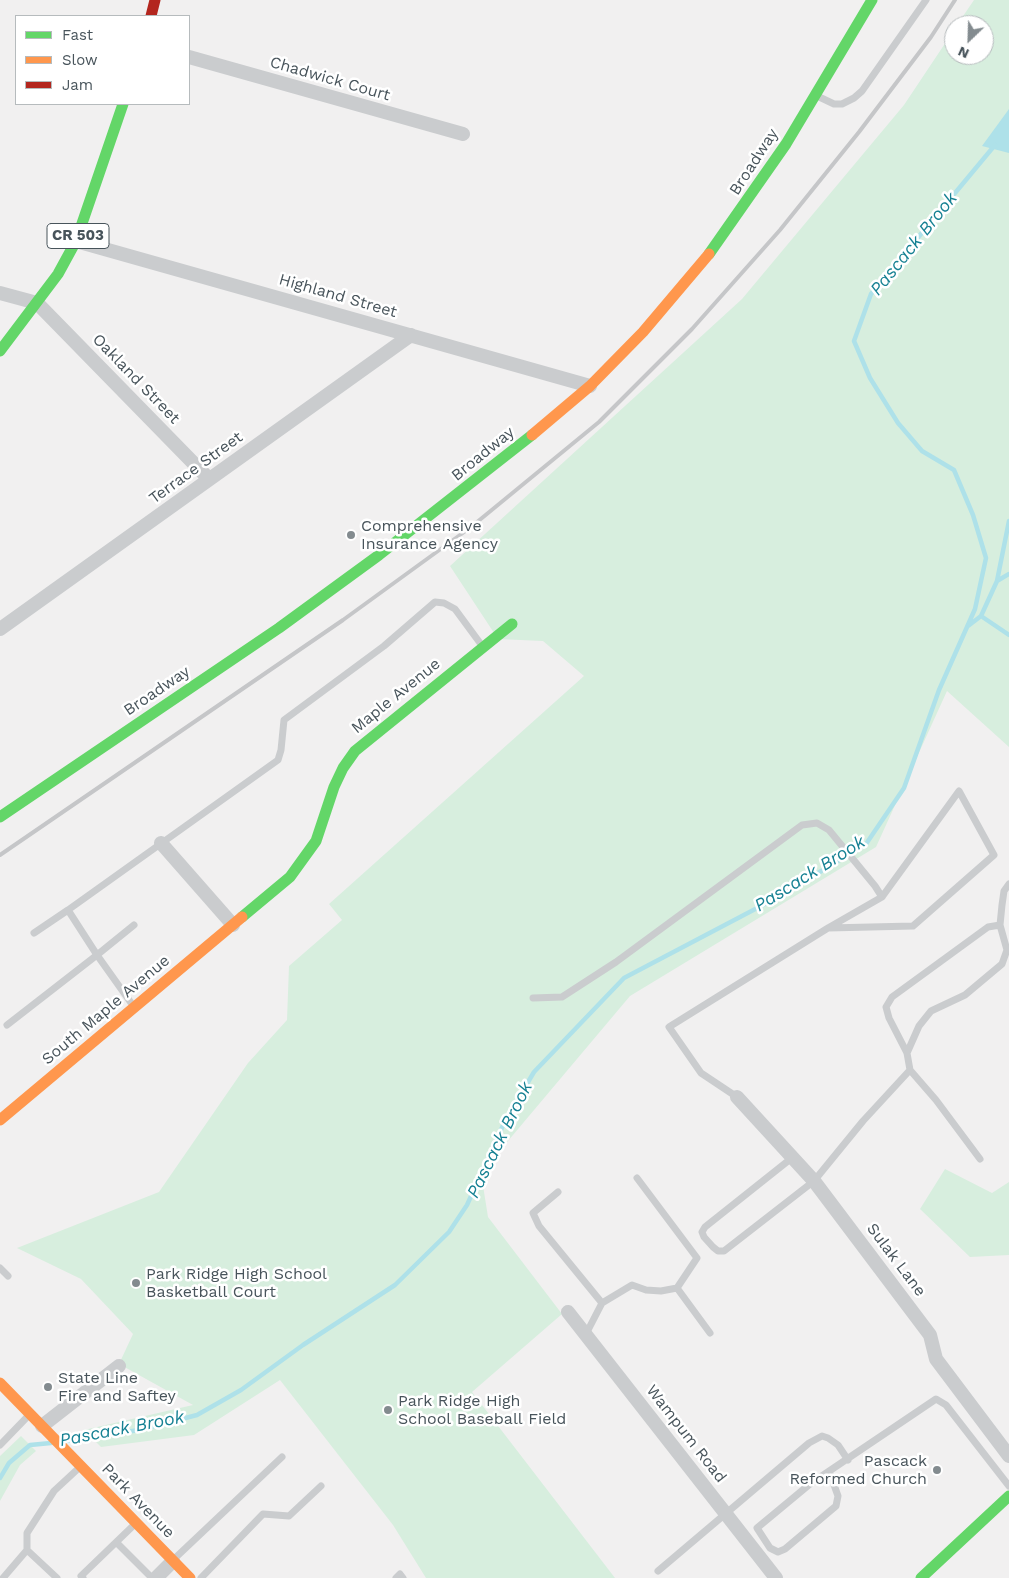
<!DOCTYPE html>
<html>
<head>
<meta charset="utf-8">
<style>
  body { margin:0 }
  #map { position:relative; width:1009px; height:1578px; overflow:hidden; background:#f1f0f0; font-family:"Work Sans",sans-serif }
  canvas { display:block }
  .legend { position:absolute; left:15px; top:15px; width:175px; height:90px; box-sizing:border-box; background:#fff; border:1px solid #b6bbbd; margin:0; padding:6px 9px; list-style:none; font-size:15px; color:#48545b }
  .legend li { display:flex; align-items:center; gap:10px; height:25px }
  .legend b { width:25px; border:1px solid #b6bbbd }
  .north { position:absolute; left:944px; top:15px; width:50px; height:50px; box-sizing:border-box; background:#fff; border:1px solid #b6bbbd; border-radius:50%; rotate:204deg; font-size:14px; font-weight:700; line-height:20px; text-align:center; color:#48545b }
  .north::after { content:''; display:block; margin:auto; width:18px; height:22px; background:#838b8f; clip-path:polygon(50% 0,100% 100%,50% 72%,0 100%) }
</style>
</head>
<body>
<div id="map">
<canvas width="1009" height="1578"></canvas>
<ul class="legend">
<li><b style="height:6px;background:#63d668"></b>Fast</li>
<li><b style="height:6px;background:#ff974d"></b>Slow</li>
<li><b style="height:6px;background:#b3261e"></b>Jam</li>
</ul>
<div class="north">N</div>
</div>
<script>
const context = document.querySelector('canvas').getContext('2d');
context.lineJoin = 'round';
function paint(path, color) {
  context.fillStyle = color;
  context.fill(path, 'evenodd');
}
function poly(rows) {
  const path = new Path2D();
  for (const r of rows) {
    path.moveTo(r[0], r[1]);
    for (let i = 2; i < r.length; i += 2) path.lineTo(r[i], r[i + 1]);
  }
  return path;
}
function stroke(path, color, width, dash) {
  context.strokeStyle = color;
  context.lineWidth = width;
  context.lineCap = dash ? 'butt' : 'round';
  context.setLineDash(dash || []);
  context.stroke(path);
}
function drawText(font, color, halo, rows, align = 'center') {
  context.font = font + ' "Work Sans",sans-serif';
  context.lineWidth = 5;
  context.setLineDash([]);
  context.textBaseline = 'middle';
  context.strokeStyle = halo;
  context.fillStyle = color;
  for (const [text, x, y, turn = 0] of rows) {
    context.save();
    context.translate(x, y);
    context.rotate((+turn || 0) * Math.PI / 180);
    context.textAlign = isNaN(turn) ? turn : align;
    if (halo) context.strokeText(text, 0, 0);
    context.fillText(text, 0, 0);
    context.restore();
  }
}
const green = poly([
  [974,0,1009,0,1009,747,947,691,876,847,630,996,481,1173,488,1217,562,1314,472,1392,615,1578,426,1578,393,1525,280,1380,194,1435,101,1447,84,1430,193,1405,119,1364,133,1334,81,1279,17,1248,159,1192,248,1063,287,1020,289,966,342,920,329,904,584,676,543,641,498,639,450,566,742,299,904,105,954,30,954,55,984,55,984,25,957,25],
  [945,1169,992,1193,1009,1182,1009,1255,970,1257,920,1209],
  [21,1436,36,1451,20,1465,0,1501,0,1456]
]);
const water = poly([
  [1009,109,1009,153,982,146]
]);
const stream = poly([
  [997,581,1009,574],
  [981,616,997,581,1009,521],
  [968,626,981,616,1009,635],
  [66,1441,139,1430,197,1415,241,1390,303,1345,395,1285,449,1232,467,1205,505,1121,534,1072,624,978,780,896,866,844,904,788,939,690,975,609,986,558,973,515,954,470,922,451,898,423,870,378,854,341,871,294,995,145],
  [0,1478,9,1463,30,1445,51,1443]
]);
const lane = poly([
  [815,95,834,104,842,104,854,98,862,91,926,0],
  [68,910,278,760,281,750,284,720,384,646,435,602,444,603,455,609,483,647],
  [134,925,97,955,134,1007],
  [533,998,562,997,616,962,802,825,817,823,829,830,875,886,882,897],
  [7,1025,97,955,68,910,34,933],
  [907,1053,919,1026,931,1011,965,995,1002,964,1007,950,1000,925,1002,905,1004,891,1009,884],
  [910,1070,936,1100,980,1159],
  [737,1097,701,1073,669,1027,828,928,882,897,959,791,994,855,913,926,828,928],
  [793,1157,705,1227,702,1232,704,1237,713,1247,718,1251,724,1251,814,1181,863,1121,910,1070,907,1053,889,1018,886,1007,892,997,988,927,1000,925],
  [637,1178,697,1258,677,1288],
  [558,1192,533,1213,539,1226,602,1303,586,1334],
  [0,1268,8,1276],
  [602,1303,632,1285,646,1290,661,1291,677,1288,710,1333],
  [0,1445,30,1414],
  [829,1471,838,1496,836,1506,785,1549,778,1552,770,1548,757,1528,810,1484,936,1399,946,1405,1009,1486],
  [117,1543,152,1578],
  [173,1560,282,1457],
  [658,1571,809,1443,822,1436,828,1438,838,1445,848,1460],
  [3,1578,27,1550],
  [57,1578,27,1550,27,1533,54,1491,81,1466],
  [83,1578,81,1576,136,1523],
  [201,1578,263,1514,289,1516,321,1486],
  [396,1578,400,1574,403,1578]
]);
const street = poly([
  [189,57,463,134],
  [76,241,590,386],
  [0,293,37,303,209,479],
  [0,629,411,335],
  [161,843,233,925],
  [737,1097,814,1181,930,1335,936,1359,1009,1456],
  [568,1312,776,1578],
  [42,1426,119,1366],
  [156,1578,173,1561]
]);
const fast = poly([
  [709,254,786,144,872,0],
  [0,351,58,274,76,241,123,104],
  [0,817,279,628,379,555,532,435],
  [242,917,290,877,316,841,334,787,343,768,355,751,512,624],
  [921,1578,1009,1496]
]);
const slow = poly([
  [532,435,590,386,643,332,709,254],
  [0,1120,242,917],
  [0,1383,190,1578]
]);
const jam = poly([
  [151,16,155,0]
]);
const rail = poly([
  [0,855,343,620,471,527,599,422,692,329,780,230,859,132,931,37,955,0]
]);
const markers = [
  [351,535,5,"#838b8f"],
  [136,1283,5,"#838b8f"],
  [48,1387,5,"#838b8f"],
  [388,1410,5,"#838b8f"],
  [937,1470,5,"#838b8f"]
];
const shields = [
  [78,236,62]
];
const shieldNames = [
  ["CR 503",78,236]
];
const streetNames = [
  ["Chadwick Court",330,79,16],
  ["Broadway",754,162,-57],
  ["Highland Street",338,296,16],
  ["Oakland Street",136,379,46],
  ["Broadway",483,454,-39],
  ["Terrace Street",196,468,-36],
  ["Broadway",157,691,-34],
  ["Maple Avenue",396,696,-39],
  ["South Maple Avenue",106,1010,-40],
  ["Sulak Lane",896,1260,53],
  ["Wampum Road",686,1434,52],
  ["Park Avenue",138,1501,46]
];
const poiNames = [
  ["Comprehensive",361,526],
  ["Insurance Agency",361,544],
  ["Park Ridge High School",146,1274],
  ["Basketball Court",146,1292],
  ["State Line",58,1378],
  ["Fire and Saftey",58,1396],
  ["Park Ridge High",398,1401],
  ["School Baseball Field",398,1419],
  ["Pascack",927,1461,"right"],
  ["Reformed Church",927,1479,"right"]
];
const waterNames = [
  ["Pascack Brook",914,244,-51],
  ["Pascack Brook",810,874,-32],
  ["Pascack Brook",500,1140,-64],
  ["Pascack Brook",122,1429,-11]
];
paint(green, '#d7eede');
paint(water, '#aee1e9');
stroke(stream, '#aee1e9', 4.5);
stroke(lane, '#caccce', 7);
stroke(street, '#caccce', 14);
stroke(fast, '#63d668', 11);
stroke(slow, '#ff974d', 11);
stroke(jam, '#b3261e', 11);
stroke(rail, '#c5c6c8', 4);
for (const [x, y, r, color] of markers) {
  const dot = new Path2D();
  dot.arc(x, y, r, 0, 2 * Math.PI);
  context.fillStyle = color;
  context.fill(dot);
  stroke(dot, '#fff', 2);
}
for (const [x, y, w] of shields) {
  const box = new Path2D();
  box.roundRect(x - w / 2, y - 12.5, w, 25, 4);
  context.fillStyle = '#fff';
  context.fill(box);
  stroke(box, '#48545b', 1);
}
drawText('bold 15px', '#48545b', null, shieldNames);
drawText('16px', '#48545b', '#fff', streetNames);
drawText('16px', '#48545b', '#fff', poiNames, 'left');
drawText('italic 18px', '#168193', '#fff', waterNames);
</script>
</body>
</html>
